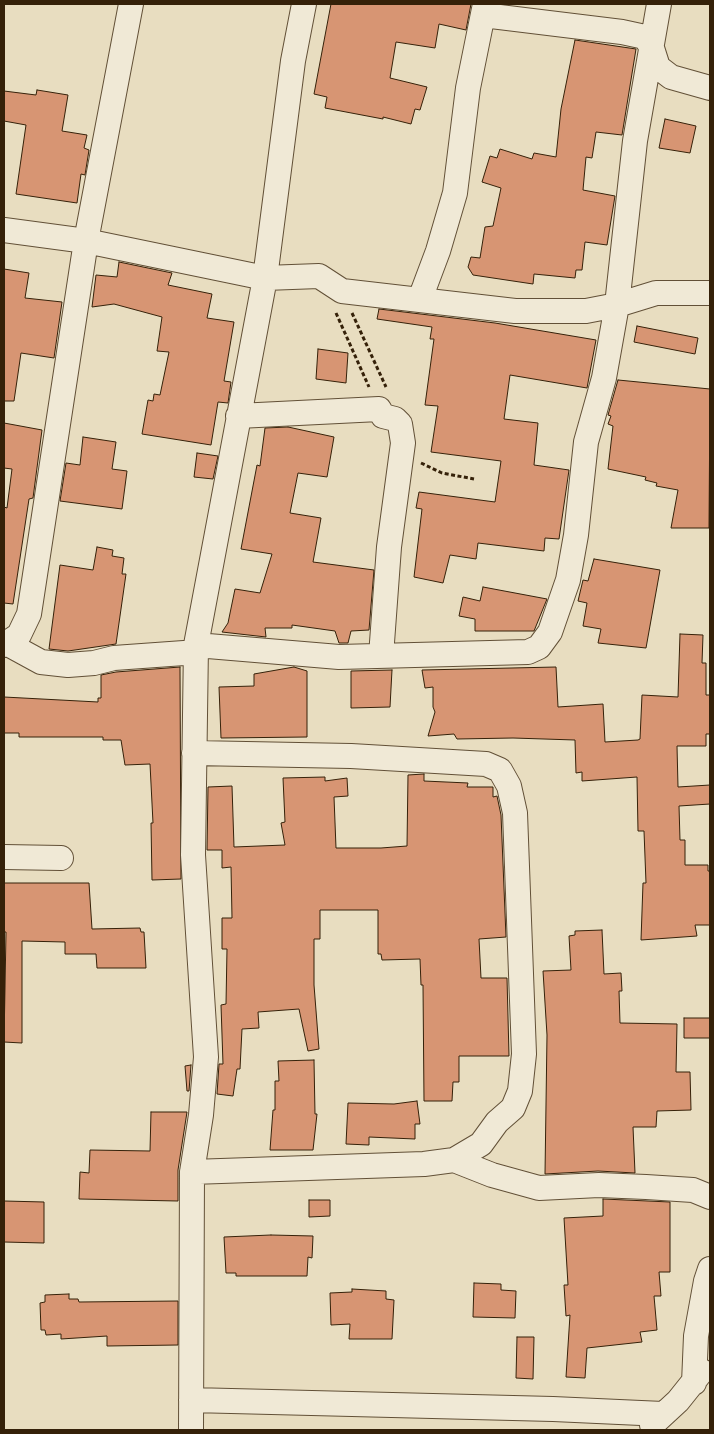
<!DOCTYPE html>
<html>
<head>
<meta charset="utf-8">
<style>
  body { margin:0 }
  #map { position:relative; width:714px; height:1434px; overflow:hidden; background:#e8ddc0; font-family:"Old Standard TT",serif }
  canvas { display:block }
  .frame { position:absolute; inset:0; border:5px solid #352109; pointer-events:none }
</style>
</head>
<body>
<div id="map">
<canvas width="714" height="1434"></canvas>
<div class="frame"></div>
</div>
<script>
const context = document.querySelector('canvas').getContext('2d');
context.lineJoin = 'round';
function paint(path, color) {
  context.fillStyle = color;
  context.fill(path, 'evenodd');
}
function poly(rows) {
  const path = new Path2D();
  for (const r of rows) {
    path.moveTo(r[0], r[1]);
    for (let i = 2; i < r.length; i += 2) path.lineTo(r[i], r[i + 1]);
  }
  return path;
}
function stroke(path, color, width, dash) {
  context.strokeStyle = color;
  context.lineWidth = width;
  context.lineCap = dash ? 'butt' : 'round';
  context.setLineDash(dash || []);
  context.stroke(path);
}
const building = poly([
  [331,4,471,4,466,30,439,24,435,48,396,42,390,78,427,87,420,110,415,109,411,124,383,117,383,119,325,108,327,97,314,94,331,4],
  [575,40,636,49,622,135,596,132,592,158,586,157,583,190,615,196,607,245,585,242,582,270,576,270,575,278,534,274,533,284,473,275,468,267,471,257,480,258,485,227,493,226,501,188,482,182,490,156,497,158,500,149,532,159,534,153,556,157,561,109,575,40],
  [37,90,68,95,62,131,87,135,84,148,89,150,85,175,81,174,77,203,16,194,26,125,4,121,4,91,36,95,37,90],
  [665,119,696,126,690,153,659,148,665,119],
  [119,262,172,273,168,285,212,294,207,318,234,322,224,381,231,382,228,403,218,402,211,445,142,434,148,400,153,401,154,394,160,395,169,352,157,351,162,317,114,304,92,307,96,275,117,277,119,262],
  [4,269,29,273,25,298,62,302,54,358,21,353,14,401,4,401,4,269],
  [379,309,495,323,596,340,587,388,510,375,504,419,538,423,534,465,569,470,559,539,545,538,544,551,478,543,476,559,450,555,443,583,414,577,422,509,416,508,419,492,495,502,501,461,431,452,438,406,425,405,434,339,430,339,432,327,377,319,379,309],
  [637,326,698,338,695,354,634,342,637,326],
  [318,349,348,353,346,383,316,379,318,349],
  [618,380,710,389,709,528,671,528,678,490,656,486,657,483,645,480,646,477,608,469,613,426,608,424,611,416,608,415,618,380],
  [4,423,42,430,33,498,29,499,13,604,4,603,4,507,7,508,12,469,4,468,4,423],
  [288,427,334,437,327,477,298,473,290,513,321,518,313,562,374,570,369,630,351,631,348,643,339,643,335,631,292,625,292,628,265,628,266,637,222,632,228,623,235,589,260,593,272,554,241,549,257,465,260,466,265,428,288,427],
  [83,437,116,442,112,469,127,471,122,509,60,501,66,463,80,465,83,437],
  [197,453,218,456,213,479,194,477,197,453],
  [97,547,113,550,112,556,124,558,122,574,126,574,116,644,68,651,49,649,60,565,93,570,97,547],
  [594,559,660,570,646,648,598,643,601,629,583,626,587,603,578,601,583,580,588,581,594,559],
  [483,587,547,599,534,631,475,631,475,619,459,616,463,597,480,601,483,587],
  [680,634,703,635,702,663,706,663,706,695,710,695,710,734,706,734,706,746,677,746,678,787,710,785,710,804,679,806,680,840,685,840,685,865,708,865,708,871,710,871,710,925,695,925,697,936,641,940,643,883,646,883,644,831,638,831,637,777,582,781,582,772,576,773,575,740,513,738,457,739,454,734,428,736,435,712,433,707,433,687,425,688,422,670,556,667,558,707,603,704,605,742,638,740,640,739,642,695,678,697,680,634],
  [180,667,181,879,152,880,151,823,153,823,150,764,125,765,121,740,103,740,103,737,19,737,19,733,4,733,4,697,98,702,98,698,101,698,101,675,116,672,180,667],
  [294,667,307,671,307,737,221,738,219,687,254,686,254,674,294,667],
  [392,670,390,707,351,708,351,671,392,670],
  [424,774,424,781,468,783,467,787,493,787,493,797,497,796,501,815,506,937,479,939,481,978,507,978,509,1056,459,1056,459,1082,453,1082,452,1101,424,1101,423,985,421,985,420,959,382,960,381,954,378,954,378,910,320,910,320,939,314,939,314,985,319,1049,308,1051,299,1009,258,1012,259,1028,242,1029,240,1069,237,1069,233,1096,217,1094,219,1064,223,1064,221,1005,226,1004,227,949,222,949,222,918,232,918,231,867,222,868,222,850,207,850,208,787,232,786,234,847,285,845,281,823,285,822,283,778,325,777,325,781,347,778,348,796,334,797,336,848,381,848,407,846,408,775,424,774],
  [4,883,89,883,92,929,140,928,141,932,144,932,146,968,97,968,96,954,65,954,65,942,22,941,22,1043,4,1042,6,932,4,932,4,883],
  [602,930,604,974,621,973,622,991,619,991,620,1023,677,1024,676,1072,690,1072,691,1110,657,1111,656,1127,633,1127,635,1173,598,1171,545,1174,547,1035,543,971,571,970,569,936,575,935,575,931,602,930],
  [684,1018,710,1018,710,1038,684,1038,684,1018],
  [314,1060,315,1114,317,1114,313,1150,270,1150,273,1110,275,1110,275,1081,279,1081,278,1061,314,1060],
  [191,1065,189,1091,187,1091,185,1066,191,1065],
  [417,1101,420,1124,415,1124,415,1139,369,1137,369,1145,346,1144,348,1103,394,1104,417,1101],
  [151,1112,187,1112,178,1170,178,1201,79,1199,80,1172,89,1173,90,1150,150,1151,151,1112],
  [603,1199,670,1202,670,1272,659,1272,661,1296,654,1296,657,1330,640,1332,642,1342,587,1348,585,1378,566,1377,570,1315,566,1316,564,1285,568,1285,564,1218,603,1216,603,1199],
  [309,1200,330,1200,330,1216,309,1217,309,1200],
  [4,1201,44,1202,44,1243,4,1242,4,1201],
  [271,1235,313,1236,312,1258,308,1257,307,1276,236,1276,236,1273,226,1273,224,1237,271,1235],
  [474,1283,501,1284,501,1290,516,1291,515,1318,473,1317,474,1283],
  [352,1289,386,1291,386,1299,394,1300,392,1339,349,1339,350,1324,331,1325,330,1293,352,1292,352,1289],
  [69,1294,69,1299,78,1299,79,1302,178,1301,178,1345,107,1346,107,1336,61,1339,61,1334,46,1335,45,1330,41,1330,40,1303,45,1302,45,1295,69,1294],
  [517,1337,534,1337,533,1379,516,1378,517,1337]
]);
const path = poly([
  [336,313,369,387],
  [352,313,386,387],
  [421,463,442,473,474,479]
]);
const minor = poly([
  [483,15,622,32,645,37,652,48,658,67,671,77,710,88],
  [4,230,86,241,265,278,319,276,342,291,515,311,586,311,617,305,656,293,710,293],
  [420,299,438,251,455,193,468,88,485,4],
  [238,416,379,409,383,416,395,419,400,424,403,443,389,547,381,656],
  [8,644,41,662,68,665,94,663,114,658,198,652],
  [4,645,19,635,29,614,86,241,131,4],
  [196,645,339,657,528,652,539,647,550,632,568,580,576,535,586,442,604,378,617,305,635,141,659,4],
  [4,857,61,858],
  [454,1160,492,1175,539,1188,599,1185,646,1187,693,1190,710,1197],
  [192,1172,424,1164,454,1160,481,1144,497,1122,513,1108,520,1091,524,1054,515,813,509,786,500,770,486,764,351,756,194,753],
  [694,1383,696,1336,706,1281,710,1269],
  [191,1400,553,1409,663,1414],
  [652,1425,678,1401,702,1371],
  [191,1430,192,1172,201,1115,206,1057,193,855,196,645,265,278,293,61,304,4]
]);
paint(building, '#d79573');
stroke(building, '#352109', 1);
stroke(minor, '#625037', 26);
stroke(path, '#352109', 3, [4, 2.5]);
stroke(minor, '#f0e9d6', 24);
</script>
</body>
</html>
